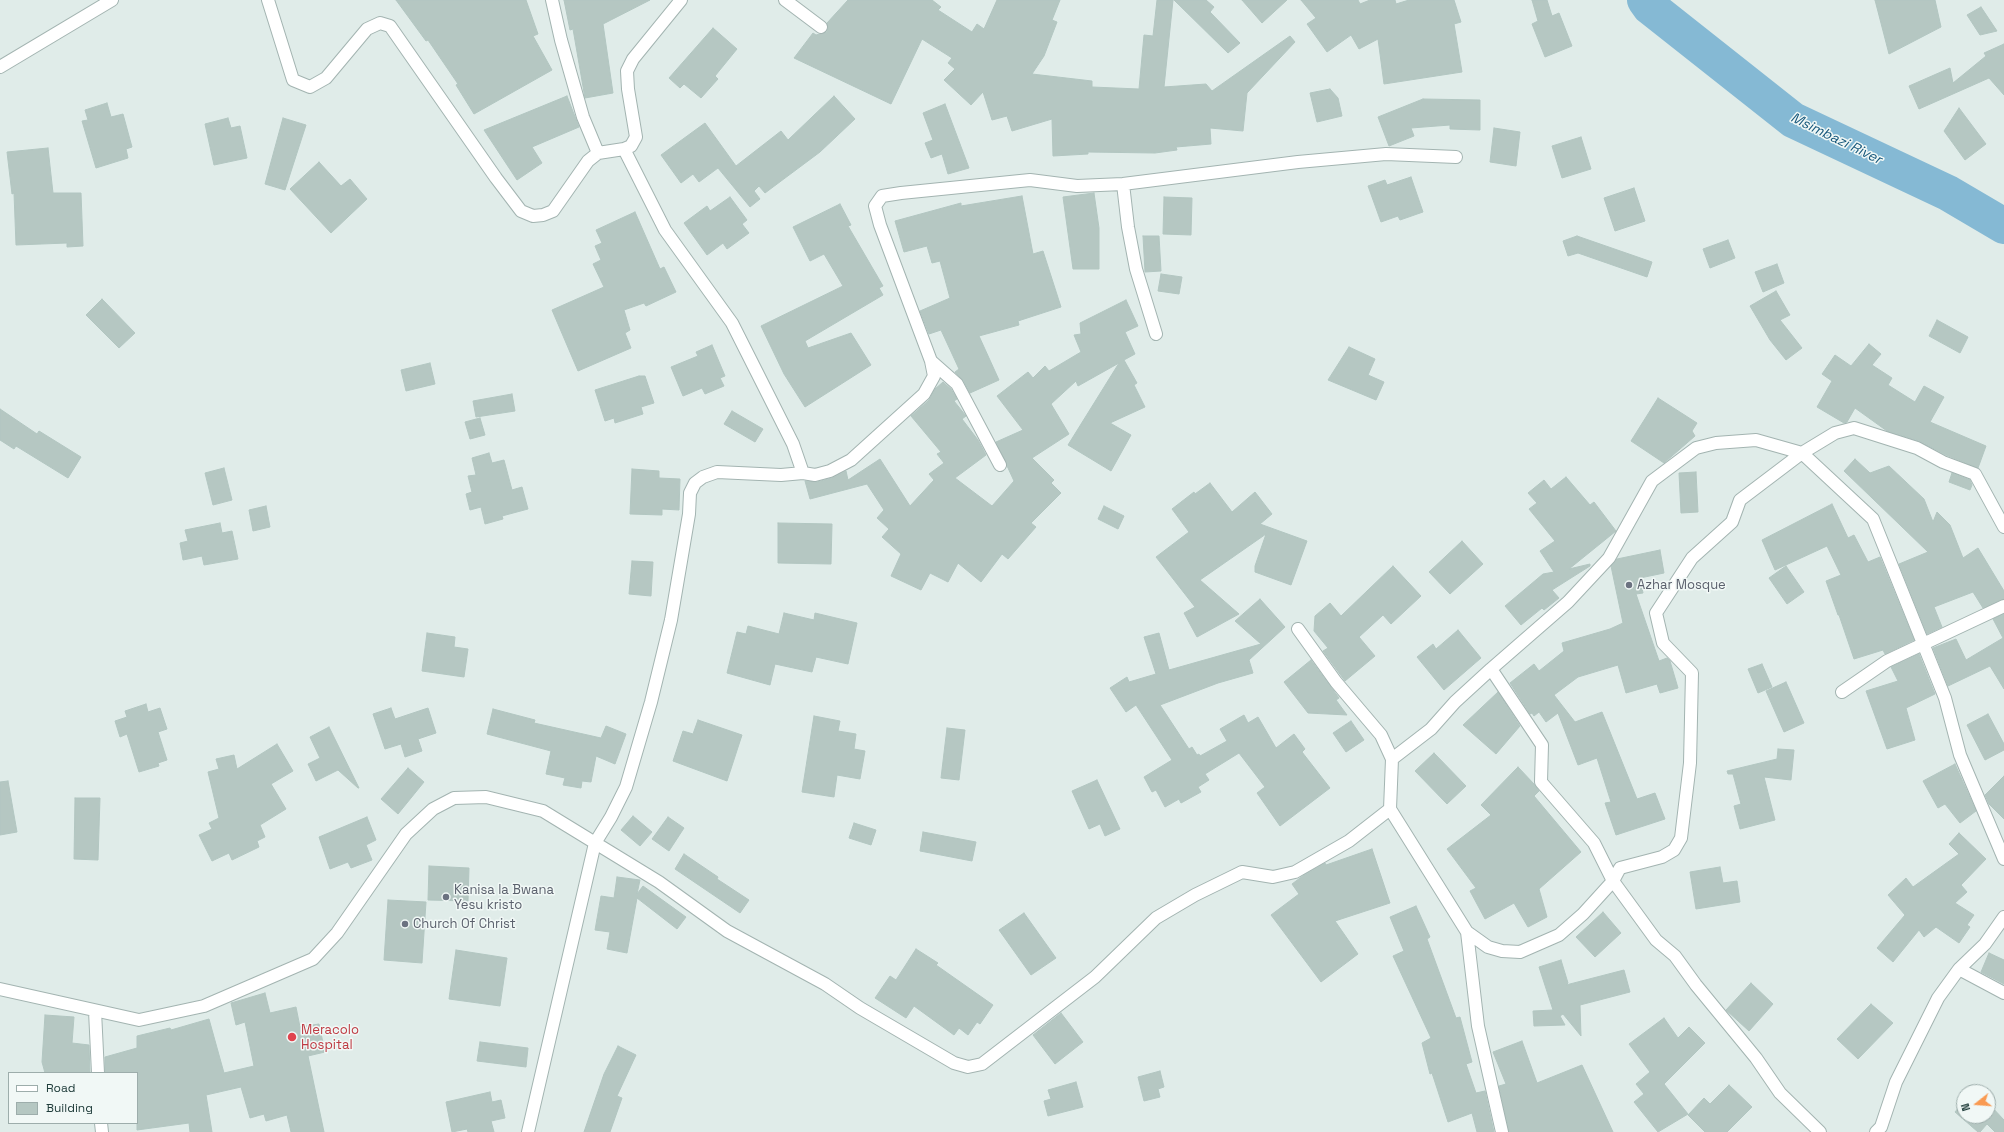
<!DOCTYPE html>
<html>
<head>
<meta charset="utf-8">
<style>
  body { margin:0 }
  #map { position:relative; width:2004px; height:1132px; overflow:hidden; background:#e0ece9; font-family:"Space Grotesk",sans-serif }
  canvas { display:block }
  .legend { position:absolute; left:8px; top:1072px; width:130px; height:52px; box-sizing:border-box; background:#f1f8f6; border:1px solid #9dadab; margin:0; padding:5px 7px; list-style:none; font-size:12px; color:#203d3b }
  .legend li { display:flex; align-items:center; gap:8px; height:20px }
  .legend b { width:20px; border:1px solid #9dadab }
  .north { position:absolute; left:1956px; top:1084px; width:40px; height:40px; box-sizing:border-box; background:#f1f8f6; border:1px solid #9dadab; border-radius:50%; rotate:253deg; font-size:11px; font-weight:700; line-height:16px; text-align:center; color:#203d3b }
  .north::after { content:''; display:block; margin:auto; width:14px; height:18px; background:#f99a51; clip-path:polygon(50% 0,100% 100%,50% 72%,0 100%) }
</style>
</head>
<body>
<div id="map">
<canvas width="2004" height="1132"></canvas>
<ul class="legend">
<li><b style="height:5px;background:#fff"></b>Road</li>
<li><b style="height:11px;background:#b5c7c2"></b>Building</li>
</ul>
<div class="north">N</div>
</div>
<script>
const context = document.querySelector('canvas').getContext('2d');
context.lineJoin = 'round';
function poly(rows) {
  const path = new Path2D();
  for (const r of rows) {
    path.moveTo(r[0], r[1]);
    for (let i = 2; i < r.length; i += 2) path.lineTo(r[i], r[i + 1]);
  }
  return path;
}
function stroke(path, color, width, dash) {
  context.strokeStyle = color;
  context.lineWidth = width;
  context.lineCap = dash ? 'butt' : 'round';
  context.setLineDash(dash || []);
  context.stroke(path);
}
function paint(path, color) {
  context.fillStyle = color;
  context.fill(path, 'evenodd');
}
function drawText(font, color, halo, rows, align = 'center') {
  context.font = font + ' "Space Grotesk",sans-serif';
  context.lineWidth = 3;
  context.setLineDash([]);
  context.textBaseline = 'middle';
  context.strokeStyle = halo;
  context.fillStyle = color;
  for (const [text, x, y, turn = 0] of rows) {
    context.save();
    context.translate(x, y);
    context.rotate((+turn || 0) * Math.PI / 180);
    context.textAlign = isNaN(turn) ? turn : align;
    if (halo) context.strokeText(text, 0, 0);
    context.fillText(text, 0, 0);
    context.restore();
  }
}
const river = poly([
  [1645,0,1650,7,1793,120,1948,193,2004,226]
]);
const building = poly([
  [396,0,526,0,538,34,533,36,552,70,474,114,456,85,458,84,428,40,426,41,396,0],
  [564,0,650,0,603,24,613,93,585,98,573,29,570,30,564,0],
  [848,0,932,0,941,7,938,10,972,32,977,24,984,29,997,0,1060,0,1052,20,1057,22,1044,56,1032,74,1092,81,1092,87,1139,89,1144,35,1153,36,1157,0,1173,0,1164,87,1206,84,1212,91,1290,36,1295,42,1247,93,1243,131,1210,128,1211,144,1176,147,1177,150,1155,153,1088,152,1088,154,1053,156,1052,119,1012,131,1007,116,992,120,983,92,971,105,944,80,955,69,948,63,952,58,922,39,891,104,794,58,813,33,816,35,827,32,828,28,827,23,848,0],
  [1174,0,1206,0,1214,7,1210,12,1240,43,1228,53,1174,0],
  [1242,0,1287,0,1262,23,1242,0],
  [1301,0,1358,0,1360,4,1370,0,1395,0,1396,4,1409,0,1454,0,1461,22,1454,24,1462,72,1384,84,1378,39,1359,49,1351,35,1327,52,1307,24,1316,18,1301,0],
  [1532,0,1547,0,1552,16,1559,13,1572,46,1545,57,1532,24,1538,21,1532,0],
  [1875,0,1935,0,1941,27,1889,54,1875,0],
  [1981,7,1997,31,1980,35,1967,15,1981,7],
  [713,28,737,49,715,76,718,79,701,98,684,84,680,88,669,78,713,28],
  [2004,44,2004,95,1989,78,1919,109,1909,86,1950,68,1953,83,1986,56,1984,53,2004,44],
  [1330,89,1338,98,1342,116,1317,122,1310,93,1330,89],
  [567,96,579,127,532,147,542,163,517,180,484,130,567,96],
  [834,96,855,119,820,152,765,193,759,186,754,191,760,199,750,207,718,168,699,182,693,174,681,183,661,155,705,123,736,166,781,131,788,140,834,96],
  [1423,99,1480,100,1480,130,1450,129,1450,125,1411,128,1414,136,1389,146,1378,117,1423,99],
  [107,103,111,117,123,114,132,147,126,149,128,158,96,168,82,121,88,120,85,110,107,103],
  [945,104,969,168,948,174,942,154,931,158,925,143,933,140,923,113,945,104],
  [1959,108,1986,144,1965,160,1944,131,1959,108],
  [228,118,231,128,240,126,247,158,214,165,205,124,228,118],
  [283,118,306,125,285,190,265,184,283,118],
  [1494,128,1520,132,1516,166,1490,162,1494,128],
  [1581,137,1591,169,1562,178,1552,146,1581,137],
  [48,148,53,193,81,193,83,246,67,247,67,243,16,245,14,193,12,194,7,152,48,148],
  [319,162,341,186,350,179,367,199,331,233,290,189,319,162],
  [1411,177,1423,212,1400,220,1398,216,1381,222,1368,186,1385,180,1387,185,1411,177],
  [1634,188,1645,221,1615,231,1604,198,1634,188],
  [1094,193,1099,228,1099,269,1073,269,1063,197,1094,193],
  [1022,196,1033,254,1043,251,1061,307,1018,321,1019,325,979,336,999,380,970,393,963,380,955,372,959,369,941,330,929,334,920,311,950,298,940,261,932,263,927,246,904,252,895,221,961,203,961,206,1022,196],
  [730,197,747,220,742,224,749,233,727,249,723,243,707,255,684,223,707,206,710,211,730,197],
  [1164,197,1192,198,1191,235,1163,234,1164,197],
  [840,204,851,225,848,226,883,286,879,288,883,295,805,341,808,348,851,333,871,365,805,407,784,374,761,326,843,286,824,254,810,261,793,227,840,204],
  [635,212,660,269,664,267,676,292,646,306,644,303,624,310,630,330,625,333,631,348,578,371,552,310,604,287,593,264,601,260,595,246,602,243,596,230,635,212],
  [1143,236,1159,236,1161,271,1145,272,1143,236],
  [1577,236,1652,262,1647,277,1578,253,1568,256,1563,241,1577,236],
  [1728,240,1735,258,1710,268,1703,249,1728,240],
  [1777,264,1784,283,1763,292,1755,272,1777,264],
  [1161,274,1182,277,1179,294,1158,291,1161,274],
  [1776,291,1790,315,1780,320,1802,348,1786,360,1770,340,1750,306,1776,291],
  [102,299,135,333,119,348,86,315,102,299],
  [1126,300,1138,326,1125,332,1135,354,1124,360,1137,383,1134,385,1145,407,1110,423,1131,435,1111,471,1068,445,1119,363,1078,386,1076,381,1051,404,1069,434,1032,458,1054,480,1051,483,1061,493,1031,523,1036,527,1008,559,1002,554,981,582,958,563,948,582,930,573,921,590,891,576,901,554,882,537,889,529,877,518,884,510,867,484,810,499,805,481,817,482,832,478,846,471,848,480,880,459,910,506,934,480,929,474,944,463,937,454,941,452,911,416,929,400,935,389,943,382,951,389,957,399,954,401,966,416,962,419,978,440,986,455,955,478,992,506,1014,481,996,442,1023,430,997,396,1028,372,1033,378,1045,366,1049,371,1081,352,1074,335,1081,334,1080,323,1126,300],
  [1937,320,1968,337,1960,353,1929,336,1937,320],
  [1869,344,1881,354,1872,365,1892,378,1888,385,1915,402,1924,386,1944,397,1930,422,1986,446,1978,468,1946,455,1919,441,1887,431,1855,408,1847,422,1844,423,1817,407,1832,381,1822,374,1835,355,1851,366,1869,344],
  [712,345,725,376,720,378,724,386,705,394,702,388,683,396,671,367,698,356,696,352,712,345],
  [1349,347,1375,359,1368,375,1384,382,1376,400,1328,380,1349,347],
  [430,363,435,384,406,391,401,370,430,363],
  [639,376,645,376,654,403,641,407,643,414,615,423,614,418,605,421,595,390,639,376],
  [512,394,515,411,476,417,473,401,512,394],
  [1658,398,1697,423,1692,431,1695,436,1664,463,1631,441,1658,398],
  [0,409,37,434,39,431,81,457,68,478,16,446,14,449,0,440,0,409],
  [732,411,763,429,755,442,724,424,732,411],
  [480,418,485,435,470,439,465,422,480,418],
  [489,453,492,463,504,460,512,490,522,487,528,509,502,516,503,519,485,524,481,507,470,510,466,494,472,492,468,476,476,475,472,458,489,453],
  [1855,459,1870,473,1889,466,1924,499,1933,522,1937,512,1950,525,1963,558,1978,548,2004,591,2004,599,1983,608,1973,592,1934,607,1942,627,1927,634,1899,564,1928,552,1844,471,1855,459],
  [224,468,232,500,213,505,205,473,224,468],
  [632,469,659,471,659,478,680,479,679,510,662,509,662,515,630,514,632,469],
  [1696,472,1698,512,1681,513,1679,473,1696,472],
  [1952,473,1970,480,1972,485,1970,490,1949,482,1952,473],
  [1566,477,1590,505,1594,502,1616,531,1569,569,1590,564,1590,566,1552,590,1559,598,1544,610,1542,608,1521,625,1505,606,1543,574,1554,572,1540,551,1555,541,1529,509,1537,503,1528,493,1544,480,1551,489,1566,477],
  [1210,483,1232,512,1255,492,1272,514,1260,524,1307,541,1291,585,1255,572,1255,566,1266,534,1200,580,1239,614,1197,637,1184,613,1195,607,1156,557,1189,532,1172,509,1194,492,1195,494,1210,483],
  [1832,504,1848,538,1854,535,1868,562,1880,557,1914,640,1885,654,1883,650,1854,659,1839,615,1838,615,1826,581,1841,575,1827,546,1775,570,1762,540,1832,504],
  [266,506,270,527,253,531,249,510,266,506],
  [1104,506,1124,516,1118,529,1098,519,1104,506],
  [220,523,222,533,232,531,238,559,204,565,202,556,183,560,180,543,188,541,185,530,220,523],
  [778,523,832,524,831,564,778,563,778,523],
  [1462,541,1483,564,1450,594,1429,572,1462,541],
  [1660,550,1664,573,1640,578,1643,593,1636,594,1659,661,1667,658,1670,661,1678,688,1660,693,1657,684,1626,693,1618,665,1578,677,1554,695,1575,722,1602,712,1637,799,1655,793,1665,819,1616,835,1605,803,1611,802,1597,758,1578,765,1558,713,1546,722,1539,712,1534,716,1532,713,1530,714,1510,683,1534,664,1539,671,1564,651,1562,643,1610,629,1623,623,1611,566,1617,559,1660,550],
  [632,561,653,562,651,596,629,594,632,561],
  [1393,566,1421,596,1391,624,1383,615,1359,637,1375,656,1345,681,1323,651,1328,648,1314,631,1315,616,1330,603,1341,616,1393,566],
  [1786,566,1804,592,1787,604,1769,578,1786,566],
  [1260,599,1285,627,1249,660,1253,673,1218,683,1160,705,1189,749,1192,747,1197,755,1199,754,1200,756,1227,741,1220,729,1244,715,1248,723,1258,717,1276,748,1294,734,1305,749,1302,752,1330,788,1280,826,1257,793,1265,787,1239,753,1205,774,1209,780,1198,787,1201,792,1181,803,1179,799,1165,807,1156,790,1152,792,1144,777,1172,760,1136,705,1126,712,1110,688,1127,677,1129,682,1156,674,1144,637,1159,633,1169,670,1261,644,1235,621,1260,599],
  [784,613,814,620,815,613,857,623,848,664,816,657,812,672,775,664,770,685,727,673,737,632,746,634,748,626,779,634,784,613],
  [2004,614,2004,689,1990,666,1948,686,1933,648,1956,639,1966,660,2003,638,1993,619,2004,614],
  [1458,630,1481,658,1444,690,1417,657,1433,644,1436,649,1458,630],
  [427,633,455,637,454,647,468,649,464,677,422,671,427,633],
  [1919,654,1935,694,1906,708,1915,740,1887,749,1866,691,1898,681,1891,667,1919,654],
  [1311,660,1339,698,1336,700,1347,715,1308,713,1284,682,1311,660],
  [1762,664,1772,687,1758,693,1748,669,1762,664],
  [1786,682,1804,723,1784,732,1766,691,1786,682],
  [1498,692,1520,726,1496,754,1463,725,1498,692],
  [146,704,148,712,160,708,167,729,158,732,167,760,158,763,159,766,139,772,127,734,120,737,115,721,127,717,125,711,146,704],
  [391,708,395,719,428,708,436,733,418,739,422,751,405,757,401,744,385,749,373,714,391,708],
  [493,709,535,720,534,723,601,738,606,726,626,734,615,764,596,756,591,782,582,781,581,788,563,785,565,778,546,774,551,751,487,734,493,709],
  [1988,714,2004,744,2004,750,1985,760,1967,725,1988,714],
  [814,716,840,721,838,731,856,734,854,749,865,751,860,779,837,775,834,797,802,792,814,716],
  [698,720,742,735,727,781,673,761,683,731,693,734,698,720],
  [1351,721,1364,740,1346,752,1333,733,1351,721],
  [329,727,359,788,358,788,338,770,316,781,308,764,320,758,310,737,329,727],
  [947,728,965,730,959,780,941,778,947,728],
  [277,744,293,771,271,784,286,809,260,825,265,837,257,841,259,847,232,860,229,853,212,861,199,835,212,829,209,823,219,818,208,772,219,769,216,759,234,755,237,769,277,744],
  [1778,749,1794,750,1791,780,1764,777,1775,820,1740,829,1734,806,1741,804,1733,774,1728,774,1727,771,1777,759,1778,749],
  [1434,753,1466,786,1447,804,1415,771,1434,753],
  [1955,764,1976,811,1960,823,1945,804,1938,808,1923,781,1955,764],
  [1518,767,1534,784,1539,791,1534,796,1581,852,1539,889,1547,917,1528,927,1514,903,1485,919,1470,891,1476,888,1447,849,1491,815,1481,805,1518,767],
  [408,768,424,782,398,814,381,799,408,768],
  [2004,776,2004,819,1989,804,1985,795,2004,776],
  [1097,780,1120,829,1105,836,1100,824,1089,829,1072,791,1097,780],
  [8,781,17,832,0,835,0,782,8,781],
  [75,798,100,798,98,860,74,859,75,798],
  [633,816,652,832,640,846,621,830,633,816],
  [367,817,376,840,366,845,372,860,351,868,348,862,330,869,319,837,367,817],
  [668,817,684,828,669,851,652,839,668,817],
  [854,823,876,830,871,845,849,838,854,823],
  [923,832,976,842,972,861,920,851,923,832],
  [1959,833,1986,859,1961,885,1967,892,1955,903,1974,915,1967,925,1970,927,1959,943,1936,927,1924,937,1919,930,1893,962,1877,948,1905,915,1888,895,1906,878,1913,887,1959,854,1949,844,1959,833],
  [1372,849,1390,903,1335,921,1358,954,1321,982,1271,915,1299,894,1292,884,1304,875,1325,863,1326,865,1372,849],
  [684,854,718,877,717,879,749,900,740,913,675,869,684,854],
  [429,866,469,868,468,901,428,900,429,866],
  [1720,867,1723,883,1737,881,1740,902,1696,909,1690,872,1720,867],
  [617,877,640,880,637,894,643,886,686,917,677,929,637,898,627,953,607,949,610,932,595,930,601,896,614,898,617,877],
  [388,900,426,902,422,963,384,960,388,900],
  [1416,906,1430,937,1427,939,1456,1018,1460,1017,1472,1062,1466,1064,1476,1093,1485,1091,1494,1132,1477,1132,1472,1113,1448,1122,1432,1073,1430,1074,1422,1043,1431,1038,1393,956,1404,951,1390,917,1416,906],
  [1603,912,1621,933,1595,957,1576,937,1603,912],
  [1024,913,1056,958,1031,975,999,930,1024,913],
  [916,949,938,963,936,965,993,1005,980,1024,977,1022,968,1035,959,1028,954,1035,914,1006,906,1018,875,998,890,976,896,980,916,949],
  [456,950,507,958,500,1006,449,999,456,950],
  [1989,953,2004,960,2004,984,1981,972,1989,953],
  [1561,960,1568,983,1566,985,1624,970,1630,992,1580,1005,1581,1036,1563,1014,1560,1016,1565,1025,1534,1026,1533,1011,1553,1010,1539,967,1561,960],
  [1751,983,1773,1004,1749,1031,1726,1010,1751,983],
  [265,993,270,1013,296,1007,300,1027,319,1024,325,1052,308,1056,324,1132,291,1132,287,1115,266,1121,264,1114,250,1118,241,1087,206,1095,212,1132,190,1132,189,1123,137,1130,137,1073,105,1073,105,1057,137,1048,137,1036,170,1028,171,1030,209,1019,224,1073,254,1066,245,1022,236,1025,231,1003,265,993],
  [1871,1004,1893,1023,1858,1059,1837,1039,1871,1004],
  [1061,1013,1083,1042,1055,1064,1033,1035,1061,1013],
  [45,1015,74,1017,72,1043,89,1045,90,1073,45,1073,42,1062,45,1015],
  [1664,1018,1678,1038,1689,1027,1705,1043,1664,1084,1688,1114,1658,1132,1634,1102,1644,1094,1636,1084,1650,1072,1629,1044,1664,1018],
  [1522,1041,1537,1083,1582,1065,1613,1132,1509,1132,1499,1086,1506,1084,1493,1052,1522,1041],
  [480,1042,528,1048,526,1067,477,1061,480,1042],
  [618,1046,636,1055,617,1096,622,1098,610,1132,584,1132,604,1074,618,1046],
  [1160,1071,1164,1087,1158,1089,1160,1097,1144,1101,1138,1077,1160,1071],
  [1076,1082,1083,1107,1048,1116,1044,1101,1051,1099,1048,1090,1076,1082],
  [1729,1085,1752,1107,1727,1132,1705,1132,1688,1115,1704,1098,1710,1104,1729,1085],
  [490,1092,492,1102,501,1100,505,1118,491,1121,494,1132,468,1132,467,1129,452,1132,446,1102,490,1092],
  [1964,1101,1964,1116,1988,1116,1988,1107,1990,1105,2004,1120,2004,1132,1995,1132,1987,1124,1980,1132,1978,1132,1955,1112,1964,1101]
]);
const minor = poly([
  [268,0,293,80,310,87,326,78,367,29,380,23,390,26,496,178,521,211,533,216,543,215,553,211,588,161,598,153,624,149,631,146,636,137,628,89,627,71,633,59,681,0],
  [552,0,561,40,583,117,598,153],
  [785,0,821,27],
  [0,67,112,0],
  [624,149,665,230,732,323,793,444,803,473],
  [1123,184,1128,227,1136,269,1156,334],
  [931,361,957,384,1000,465],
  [1298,629,1336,682,1381,735,1392,759],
  [1491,669,1542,745,1541,782,1594,843,1613,881],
  [1842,692,1887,661,2004,606],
  [1390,809,1467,932,1478,1026,1502,1132],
  [1613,881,1620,868,1662,857,1674,850,1681,838,1690,763,1692,673,1663,643,1656,613,1692,558,1732,522,1740,500,1802,453,1835,433,1854,428,1917,448,1943,462,1975,474,2004,527],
  [1467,932,1488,947,1502,951,1520,952,1559,935,1583,914,1613,881,1656,940,1675,956,1696,985,1756,1058,1780,1093,1820,1132],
  [1959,969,2004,993],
  [0,989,139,1020,204,1006,313,959,337,933,406,834,433,809,454,798,486,797,543,811,659,882,727,931,825,984,860,1008,954,1063,968,1067,982,1064,1095,977,1156,918,1195,895,1242,872,1273,877,1295,872,1349,841,1390,809,1392,759,1431,729,1455,702,1491,669,1568,602,1609,558,1652,481,1696,448,1716,443,1756,440,1802,453,1873,519,1945,698,1960,755,2004,859],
  [95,1011,98,1073],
  [101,1123,102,1132],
  [528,1132,595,843,611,817,626,787,651,702,671,620,689,514,690,493,695,483,703,477,717,472,781,475,803,473,815,475,830,471,851,460,924,394,934,376,931,361,880,225,875,206,882,196,901,193,1030,180,1077,186,1123,184,1298,162,1386,154,1456,157],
  [1876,1132,1881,1127,1896,1082,1938,998,1959,969,1985,944,2004,917]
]);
const markers = [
  [1629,585,4,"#6b7280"],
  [446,897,4,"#6b7280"],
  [405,924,4,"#6b7280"],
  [292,1037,5,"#e0444e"]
];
const worshipNames = [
  ["Azhar Mosque",1637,585],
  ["Kanisa la Bwana",454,890],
  ["Yesu kristo",454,905],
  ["Church Of Christ",413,924]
];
const healthNames = [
  ["Meracolo",301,1030],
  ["Hospital",301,1045]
];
const waterNames = [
  ["Msimbazi River",1836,139,26]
];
stroke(river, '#85b9d4', 36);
paint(building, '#b5c7c2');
stroke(building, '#b2c6c1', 1);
stroke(minor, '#a3b4b1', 14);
stroke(minor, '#fff', 12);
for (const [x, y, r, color] of markers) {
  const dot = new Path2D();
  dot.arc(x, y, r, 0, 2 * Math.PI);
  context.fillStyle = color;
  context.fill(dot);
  stroke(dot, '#f1f8f6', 1.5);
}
drawText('13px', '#5b616d', '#f1f8f6', worshipNames, 'left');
drawText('13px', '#be3a42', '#f1f8f6', healthNames, 'left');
drawText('italic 14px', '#17587c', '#f1f8f6', waterNames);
</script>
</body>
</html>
